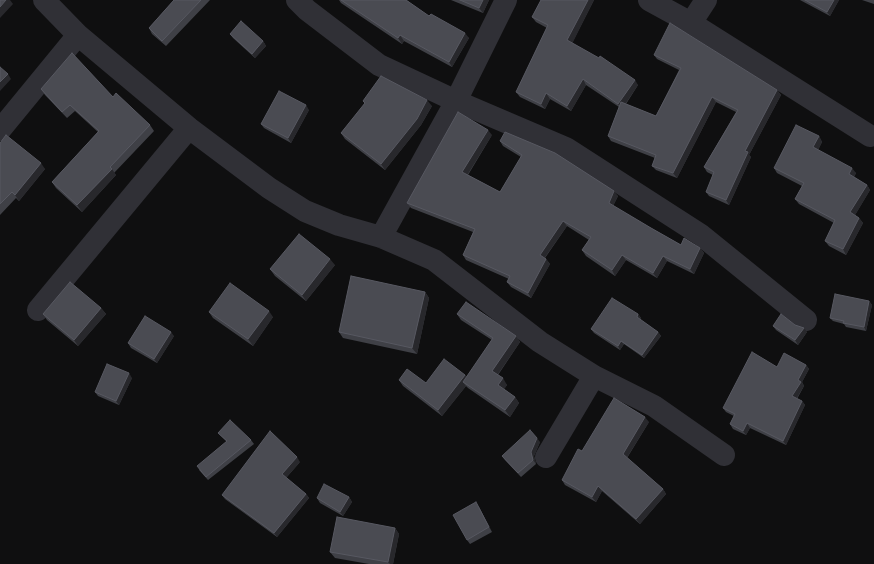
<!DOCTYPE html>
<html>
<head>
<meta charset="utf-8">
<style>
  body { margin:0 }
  canvas { display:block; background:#0f0f10 }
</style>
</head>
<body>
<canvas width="874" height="564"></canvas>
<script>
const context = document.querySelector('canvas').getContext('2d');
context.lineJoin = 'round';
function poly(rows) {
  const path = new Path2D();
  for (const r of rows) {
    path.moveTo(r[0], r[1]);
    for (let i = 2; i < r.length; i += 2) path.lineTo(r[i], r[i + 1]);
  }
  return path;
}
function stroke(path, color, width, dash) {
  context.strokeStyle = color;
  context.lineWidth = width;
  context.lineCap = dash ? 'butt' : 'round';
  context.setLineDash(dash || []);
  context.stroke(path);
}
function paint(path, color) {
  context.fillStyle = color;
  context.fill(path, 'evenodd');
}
const minor = poly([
  [44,0,78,35,189,128,269,188,305,211,339,225,381,237,434,260,540,342,594,376,654,406,724,455],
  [297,0,307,10,379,65,456,101,566,148,701,235,806,320],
  [649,0,691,23,870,136],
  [691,23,706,0],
  [0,130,78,35],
  [381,237,456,101,506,0],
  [38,310,189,128],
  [546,457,594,376]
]);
const wall = poly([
  [174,0,210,0,166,46,152,34,149,28],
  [339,0,406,0,429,16,469,38,452,67,404,41,402,44,341,3],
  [451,0,489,0,483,13],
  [541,0,594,0,572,43,638,85,626,104,656,116,679,70,657,59,654,55,777,90,781,95,749,155,751,157,729,205,709,196,706,192,713,175,707,172,704,167,736,112,716,102,677,178,656,170,652,166,655,158,611,141,608,136,619,107,586,85,571,111,550,99,545,109,520,97,516,92,547,28,536,22,532,17],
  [800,0,839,0,830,16],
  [862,0,874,0,874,4],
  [230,34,263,41,266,46,255,58,233,38],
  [41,89,113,97,150,125,154,131,114,173,116,175,82,212,56,188,52,182,98,132,75,111,67,118,45,95],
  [363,101,432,106,421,125,385,170,345,139,341,133,365,104],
  [309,110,291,143,264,128,261,124],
  [492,135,468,175,500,192,521,157,503,146,500,141,618,196,613,206,651,228,681,245,700,248,704,253,694,274,667,261,657,278,626,260,615,276,586,256,582,250,589,240,567,226,545,258,546,259,550,264,531,298,511,287,507,282,509,279,466,260,463,255,473,232,411,208,407,203],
  [819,136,822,142,818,150,856,173,854,177,867,185,870,190,855,215,859,218,863,223,846,255,829,246,825,241,834,223,799,204,795,199,802,186,777,173,774,168],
  [0,143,45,169,19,201,16,198,0,215],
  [335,265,306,301,275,276,270,269],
  [425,292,429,298,417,354,343,338,339,332],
  [869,301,872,305,866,331,846,327,844,324,833,321,830,318],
  [101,308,106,314,78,346,47,320,43,314],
  [209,312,273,317,253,346,213,318],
  [457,314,516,336,520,342,498,375,507,385,504,389,515,397,519,403,510,417,468,388,466,386,442,416,403,386,399,380,426,383,465,375,467,377,492,340,461,320],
  [638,314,641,318,640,320,658,332,661,336,644,358,624,344,620,350,594,333,591,329],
  [795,325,807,332,798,345,776,330,773,326],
  [174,336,157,363,131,348,128,343],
  [806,365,809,369,802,382,804,386,797,399,802,401,805,405,786,445,750,428,746,435,733,429,730,424,734,416,726,412,723,408,777,367],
  [132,378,119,405,98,396,95,392],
  [649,422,627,458,663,489,666,494,640,524,602,491,596,502,565,485,562,480,582,451],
  [218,433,251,440,254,444,208,480,199,470,227,442],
  [540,442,534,456,536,464,521,477,505,460,502,456],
  [300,462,286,478,306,494,309,498,277,537,225,499,222,495],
  [349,497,352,502,343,516,320,503,317,498],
  [479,507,492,532,470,544,467,540],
  [395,528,399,534,393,564,369,564,335,558,330,552]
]);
const shadedWall = poly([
  [6,0,10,0,13,4,0,18,0,7],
  [483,0,489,0,483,13,479,8],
  [588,0,594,0,571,46,567,40],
  [834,0,839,0,830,16,827,12],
  [465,33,469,38,452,67,449,62],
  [400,35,404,41,402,44,398,38],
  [263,41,266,46,255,58,252,54],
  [8,74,11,79,0,91,0,82],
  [583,79,586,85,571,111,567,106],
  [635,80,638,85,622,109,618,104],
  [777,90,781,95,749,155,751,157,729,205,726,200,745,151],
  [546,93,550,99,545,109,541,104],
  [712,97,716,102,677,178,673,173],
  [427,100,432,106,421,125,385,170,381,164],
  [306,105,309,110,291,143,288,138],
  [488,130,492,135,466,177,462,172],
  [819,136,822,142,817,152,813,147],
  [41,163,45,169,19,201,15,195],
  [852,168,856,173,853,179,849,174],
  [112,169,116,175,82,212,77,205],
  [867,185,870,190,854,217,850,212],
  [614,191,618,196,612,208,609,203],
  [859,218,863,223,846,255,843,249],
  [563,221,567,226,543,260,540,255],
  [700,248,704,253,694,274,690,269],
  [622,255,626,260,615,276,612,270],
  [663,256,667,261,657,278,653,273],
  [330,259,335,265,306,301,302,295],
  [546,259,550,264,531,298,528,293],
  [425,292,429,298,417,354,412,348],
  [869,301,872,305,866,331,864,327],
  [101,308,106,314,78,346,74,340],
  [269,311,273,317,253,346,248,339],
  [638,314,641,318,639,321,637,317],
  [804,328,807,332,798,345,795,340],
  [171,332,174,336,157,363,154,359],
  [658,332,661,336,644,358,642,355],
  [516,336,520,342,496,377,492,371],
  [621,341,624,344,620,350,618,346],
  [806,365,809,369,802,382,804,386,795,401,792,396,798,380],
  [129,373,132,378,119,405,116,401],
  [465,375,470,381,463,382,466,386,442,416,438,410],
  [503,378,507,385,503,391,498,385],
  [515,397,519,403,510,417,505,410],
  [802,401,805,405,786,445,783,441],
  [645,417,649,422,626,459,623,454],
  [747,423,750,428,746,435,743,431],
  [537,438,540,442,534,456,536,464,533,460,531,452],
  [297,457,300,462,285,479,282,474],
  [598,486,602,491,596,502,592,497],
  [663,489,666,494,640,524,636,519],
  [306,494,309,498,277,537,274,533],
  [349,497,352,502,343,516,340,512],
  [476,502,479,507,492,532,489,527],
  [395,528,399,534,393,564,390,564,388,562]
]);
const building = poly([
  [0,0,6,0,0,7,0,0],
  [174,0,201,0,162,41,149,28,174,0],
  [341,0,406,0,429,16,431,14,465,33,449,62,400,35,398,38,341,0],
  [460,0,483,0,479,8,460,0],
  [541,0,588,0,567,40,599,58,600,56,635,80,618,104,583,79,567,106,546,93,541,104,516,92,548,25,532,17,541,0],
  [805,0,834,0,827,12,805,0],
  [241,21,263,41,252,54,230,34,241,21],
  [670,23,777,90,745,151,748,152,726,200,706,192,714,172,704,167,738,110,712,97,673,173,652,166,656,155,608,136,621,102,656,116,681,68,654,55,670,23],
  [72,53,113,97,116,93,150,125,110,167,112,169,77,205,52,182,99,131,70,105,62,112,41,89,72,53],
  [0,67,8,74,0,82,0,67],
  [381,76,427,100,417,119,381,164,341,133,365,103,363,101,381,76],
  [279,91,306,105,288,138,261,124,279,91],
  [458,112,488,130,462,172,500,192,522,155,500,141,505,132,555,153,614,191,609,203,651,228,681,245,684,238,700,248,690,269,663,256,653,273,622,255,612,270,582,250,591,237,563,221,540,255,546,259,528,293,507,282,510,276,463,255,475,229,407,203,458,112],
  [796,125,819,136,813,147,852,168,849,174,867,185,850,212,859,218,843,249,825,241,835,220,795,199,804,183,774,168,796,125],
  [6,135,41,163,15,195,12,192,0,204,0,143,6,135],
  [299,234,330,259,302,295,270,269,299,234],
  [351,276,425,292,412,348,339,332,351,276],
  [70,282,101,308,74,340,43,314,70,282],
  [230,283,269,311,248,339,209,312,230,283],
  [835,294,869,301,864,327,843,323,844,321,830,318,835,294],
  [612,298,638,314,637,317,658,332,642,355,621,341,618,346,591,329,612,298],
  [466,302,516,336,492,371,503,378,498,385,515,397,505,410,463,382,493,338,457,314,466,302],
  [781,314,795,325,804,328,795,340,773,326,781,314],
  [145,316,171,332,154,359,128,343,145,316],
  [752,352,777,367,784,353,806,365,798,380,801,382,792,396,802,401,783,441,747,423,743,431,730,424,735,414,723,408,752,352],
  [444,359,465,375,438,410,399,380,407,369,426,383,444,359],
  [107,364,129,373,116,401,95,392,107,364],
  [614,398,645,417,623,454,663,489,636,519,598,486,592,497,562,480,578,449,582,451,614,398],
  [230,420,251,440,206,477,197,466,227,441,218,433,230,420],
  [530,430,537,438,531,452,533,460,518,473,502,456,530,430],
  [270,431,297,457,282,474,306,494,274,533,222,495,270,431],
  [324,484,349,497,340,512,317,498,324,484],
  [476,502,489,527,467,540,453,515,476,502],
  [337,517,395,528,388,562,330,552,337,517]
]);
stroke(minor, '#303036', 22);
paint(wall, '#3f4046');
paint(shadedWall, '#28282c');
paint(building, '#4a4b52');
stroke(building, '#575861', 1);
</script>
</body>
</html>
